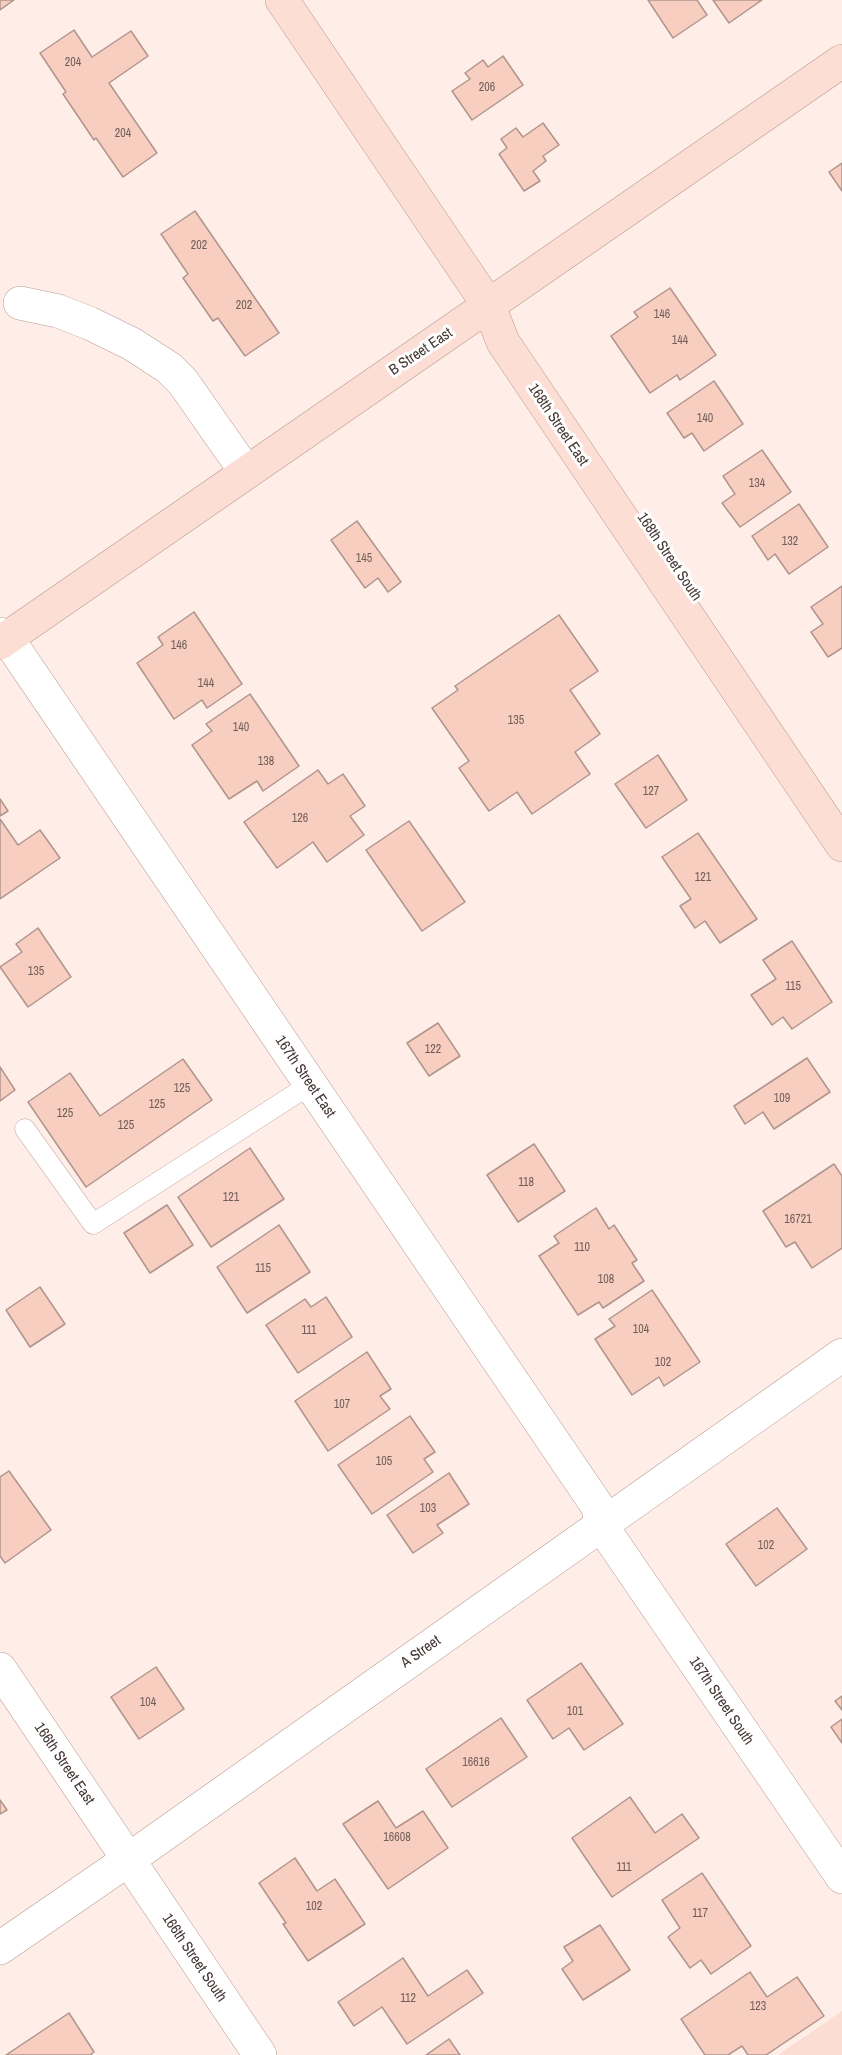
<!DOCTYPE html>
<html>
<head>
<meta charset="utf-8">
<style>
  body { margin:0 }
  canvas { display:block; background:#ffede7 }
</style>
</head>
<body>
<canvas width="842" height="2055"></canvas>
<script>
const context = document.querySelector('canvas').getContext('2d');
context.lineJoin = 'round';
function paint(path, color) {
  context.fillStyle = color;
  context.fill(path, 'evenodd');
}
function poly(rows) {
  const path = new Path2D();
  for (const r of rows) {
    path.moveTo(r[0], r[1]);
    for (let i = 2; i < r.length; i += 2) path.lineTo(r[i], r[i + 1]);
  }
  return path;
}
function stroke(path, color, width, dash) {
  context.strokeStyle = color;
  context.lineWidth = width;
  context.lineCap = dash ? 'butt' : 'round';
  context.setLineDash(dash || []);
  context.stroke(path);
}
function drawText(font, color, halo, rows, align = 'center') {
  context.font = font + ' "Archivo Narrow",sans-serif';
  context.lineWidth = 6;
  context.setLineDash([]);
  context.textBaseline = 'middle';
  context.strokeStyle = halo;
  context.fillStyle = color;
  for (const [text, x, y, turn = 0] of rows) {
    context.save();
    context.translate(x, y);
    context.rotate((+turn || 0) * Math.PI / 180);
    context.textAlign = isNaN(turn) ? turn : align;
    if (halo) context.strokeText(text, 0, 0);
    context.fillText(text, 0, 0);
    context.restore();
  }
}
const built = poly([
  [842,2011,842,2055,778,2055]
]);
const building = poly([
  [0,0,14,0,0,10,0,0],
  [648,0,697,0,707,15,673,38,648,0],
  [713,0,762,0,729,23,713,0],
  [74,30,92,57,131,31,148,56,109,83,157,153,123,177,96,138,94,140,63,94,66,92,40,53,74,30],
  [503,56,523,85,472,120,452,91,470,79,465,73,483,60,488,67,503,56],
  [543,123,559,145,543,156,546,161,533,171,540,181,524,191,499,154,507,148,501,139,516,128,523,137,543,123],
  [842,163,842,191,829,172,842,163],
  [195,211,279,333,245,356,218,318,213,321,183,278,188,274,161,234,195,211],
  [670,288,716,355,680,380,677,375,650,393,611,336,638,317,634,312,670,288],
  [714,381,743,424,704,451,692,433,684,438,667,413,714,381],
  [762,450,791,492,740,527,722,503,735,494,723,476,762,450],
  [799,504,828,547,789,574,775,554,768,560,752,536,799,504],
  [357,521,401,582,388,592,378,578,365,588,331,540,357,521],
  [842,586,842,648,828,657,811,632,823,624,811,607,842,586],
  [194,612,242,684,207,708,202,700,174,719,137,663,163,645,158,637,194,612],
  [559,615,598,671,570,690,600,734,575,752,590,774,532,814,517,792,489,811,459,768,469,761,432,708,458,690,455,686,559,615],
  [250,694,299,766,263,791,257,781,229,799,192,745,212,731,206,724,250,694],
  [658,755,687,800,646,828,615,784,658,755],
  [318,770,328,784,343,774,365,806,350,816,364,835,327,862,313,842,277,868,244,822,318,770],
  [0,799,8,811,0,816,0,799],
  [0,819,18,845,40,830,60,858,0,899,0,819],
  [409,821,465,902,422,931,366,850,409,821],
  [698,833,757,919,720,943,705,921,695,928,680,906,691,899,662,857,698,833],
  [38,928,71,977,28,1007,0,967,22,952,16,944,38,928],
  [792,941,832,1002,792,1029,783,1017,772,1025,751,995,776,979,763,960,792,941],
  [438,1023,460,1056,429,1076,407,1043,438,1023],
  [807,1058,830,1092,774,1129,763,1112,745,1124,734,1106,807,1058],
  [183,1059,212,1100,86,1187,28,1102,70,1073,100,1116,183,1059],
  [0,1067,15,1090,0,1101,0,1067],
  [534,1144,565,1191,518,1222,487,1175,534,1144],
  [250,1148,284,1199,211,1247,178,1197,250,1148],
  [834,1164,842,1176,842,1248,812,1268,795,1242,786,1247,763,1211,834,1164],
  [167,1205,193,1245,150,1273,124,1233,167,1205],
  [596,1208,609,1229,614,1225,637,1260,632,1263,644,1281,603,1308,599,1302,578,1315,539,1256,559,1243,554,1236,596,1208],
  [279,1225,310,1272,247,1313,217,1267,279,1225],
  [40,1287,65,1324,30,1347,6,1310,40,1287],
  [652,1290,700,1362,664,1386,659,1377,632,1395,595,1339,615,1326,609,1319,652,1290],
  [326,1297,352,1337,298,1373,266,1325,305,1299,311,1307,326,1297],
  [367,1352,391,1389,380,1396,390,1409,328,1451,295,1401,367,1352],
  [410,1416,435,1452,424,1459,433,1472,372,1514,338,1465,410,1416],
  [9,1471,51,1530,5,1563,0,1556,0,1477,9,1471],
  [449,1473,469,1504,437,1525,443,1533,413,1553,387,1515,449,1473],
  [777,1508,807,1549,756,1586,726,1544,777,1508],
  [581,1663,623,1724,584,1750,569,1728,553,1739,527,1700,581,1663],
  [156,1667,184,1709,139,1739,111,1697,156,1667],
  [842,1696,842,1710,835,1701,842,1696],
  [501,1718,527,1757,452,1807,426,1769,501,1718],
  [842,1719,842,1743,831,1727,842,1719],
  [630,1797,655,1833,682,1814,699,1838,612,1897,572,1838,630,1797],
  [0,1800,7,1810,0,1814,0,1800],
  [378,1801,396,1828,423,1811,448,1848,388,1889,343,1824,378,1801],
  [295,1858,317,1891,335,1879,365,1924,308,1961,283,1924,286,1923,259,1883,295,1858],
  [702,1873,751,1946,711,1974,701,1960,690,1968,668,1937,680,1928,662,1900,702,1873],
  [600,1925,630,1970,583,2000,562,1969,573,1961,564,1947,600,1925],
  [403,1958,428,1996,467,1970,483,1993,407,2044,382,2007,354,2026,338,2002,403,1958],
  [750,1972,767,1997,797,1977,824,2016,766,2055,748,2055,742,2046,728,2055,705,2055,681,2019,750,1972],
  [69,2013,94,2052,90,2055,6,2055,69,2013],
  [449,2039,460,2055,426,2055,449,2039]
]);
const lane = poly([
  [25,1129,93,1224,311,1084]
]);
const street = poly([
  [20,303,58,311,89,323,132,344,169,368,183,382,246,472],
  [0,634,7,638,598,1507,601,1525,842,1877],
  [0,1669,260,2055],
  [0,1948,128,1860,842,1355]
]);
const secondary = poly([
  [282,0,489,306,503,342,842,845],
  [0,643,842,61]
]);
const numberNames = [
  ["204",73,63],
  ["206",487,88],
  ["204",123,134],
  ["202",199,246],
  ["202",244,306],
  ["146",662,315],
  ["144",680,341],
  ["140",705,419],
  ["134",757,484],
  ["132",790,542],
  ["145",364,559],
  ["146",179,646],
  ["144",206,684],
  ["135",516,721],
  ["140",241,728],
  ["138",266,762],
  ["127",651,792],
  ["126",300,819],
  ["121",703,878],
  ["135",36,972],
  ["115",793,987],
  ["122",433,1050],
  ["125",182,1089],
  ["109",782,1099],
  ["125",157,1105],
  ["125",65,1114],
  ["125",126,1126],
  ["118",526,1183],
  ["121",231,1198],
  ["16721",798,1220],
  ["110",582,1248],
  ["115",263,1269],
  ["108",606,1280],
  ["104",641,1330],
  ["111",309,1331],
  ["102",663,1363],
  ["107",342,1405],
  ["105",384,1462],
  ["103",428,1509],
  ["102",766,1546],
  ["104",148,1703],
  ["101",575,1712],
  ["16616",476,1763],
  ["16608",397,1838],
  ["111",624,1868],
  ["102",314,1907],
  ["117",700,1914],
  ["112",408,1999],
  ["123",758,2007]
];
const streetNames = [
  ["B Street East",421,352,-34],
  ["168th Street East",558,425,56],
  ["168th Street South",669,557,56],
  ["167th Street East",305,1077,56],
  ["A Street",421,1652,-35],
  ["167th Street South",721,1701,56],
  ["166th Street East",64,1764,56],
  ["166th Street South",194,1958,56]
];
paint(built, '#fbddd4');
paint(building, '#f8cec1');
stroke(building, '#b0958d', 1.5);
stroke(lane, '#b79c94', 21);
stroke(street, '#b79c94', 34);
stroke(secondary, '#b79c94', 34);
stroke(lane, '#fff', 20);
stroke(street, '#fff', 33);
stroke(secondary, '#fcded4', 33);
drawText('12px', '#715e58', null, numberNames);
drawText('15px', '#443835', '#fefefe', streetNames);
</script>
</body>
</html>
